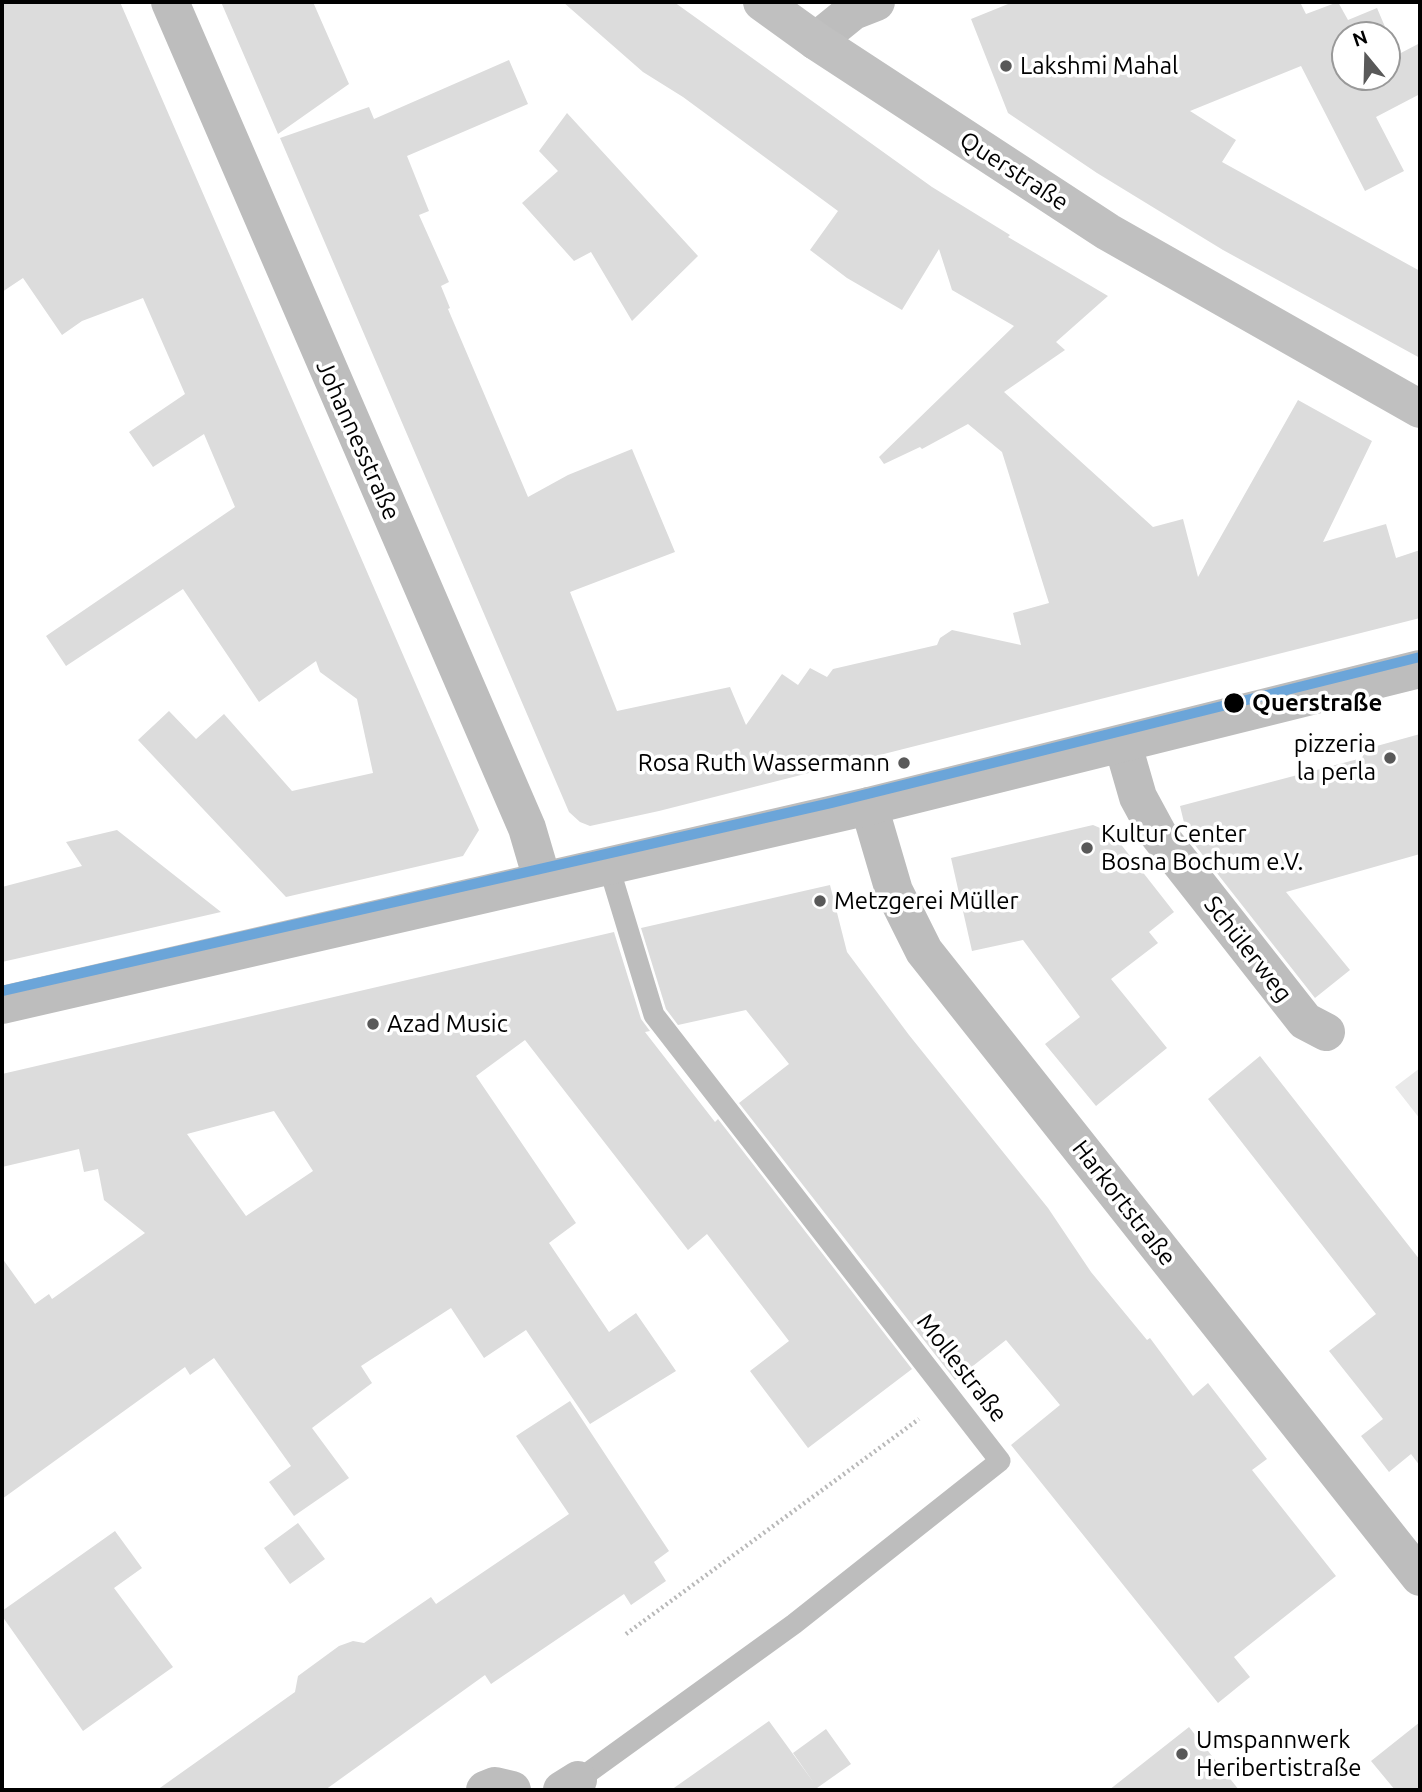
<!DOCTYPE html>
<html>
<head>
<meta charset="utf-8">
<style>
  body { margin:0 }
  #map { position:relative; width:1422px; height:1792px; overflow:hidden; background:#fff; font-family:Ubuntu,sans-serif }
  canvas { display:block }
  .frame { position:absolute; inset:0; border:4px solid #000; pointer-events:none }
  .north { position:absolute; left:1331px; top:21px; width:70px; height:70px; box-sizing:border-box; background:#fff; border:2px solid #999; border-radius:50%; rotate:341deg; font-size:19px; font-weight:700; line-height:28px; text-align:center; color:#000 }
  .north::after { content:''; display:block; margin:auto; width:24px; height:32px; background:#595959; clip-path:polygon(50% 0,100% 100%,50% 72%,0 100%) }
</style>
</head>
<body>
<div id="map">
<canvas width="1422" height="1792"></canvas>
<div class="frame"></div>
<div class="north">N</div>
</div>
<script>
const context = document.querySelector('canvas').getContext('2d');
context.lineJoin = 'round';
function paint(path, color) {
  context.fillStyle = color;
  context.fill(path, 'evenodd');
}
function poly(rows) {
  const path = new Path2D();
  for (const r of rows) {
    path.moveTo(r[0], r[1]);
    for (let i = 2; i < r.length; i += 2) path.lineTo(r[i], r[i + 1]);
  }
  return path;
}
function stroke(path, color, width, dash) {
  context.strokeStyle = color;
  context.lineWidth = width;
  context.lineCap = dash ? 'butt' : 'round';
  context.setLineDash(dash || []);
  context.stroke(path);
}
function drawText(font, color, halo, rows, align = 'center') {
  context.font = font + ' Ubuntu,sans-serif';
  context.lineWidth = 7;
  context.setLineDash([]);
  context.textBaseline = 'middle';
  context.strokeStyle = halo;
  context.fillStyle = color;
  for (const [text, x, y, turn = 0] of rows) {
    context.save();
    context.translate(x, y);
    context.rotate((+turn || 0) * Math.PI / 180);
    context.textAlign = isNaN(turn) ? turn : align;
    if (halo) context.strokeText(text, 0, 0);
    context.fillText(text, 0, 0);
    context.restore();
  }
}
const green = poly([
  [1420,1068,1420,1119,1395,1087]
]);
const building = poly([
  [2,2,120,2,479,830,463,856,286,897,138,740,169,711,196,739,224,714,292,791,373,773,357,699,320,672,316,661,259,702,183,589,66,666,46,636,235,507,204,434,153,467,129,432,185,394,143,298,82,321,62,335,23,278,2,292],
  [221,2,313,2,349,84,278,134],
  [563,2,674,2,932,187,1010,235,1008,237,1108,296,1056,342,1065,350,1004,392,1153,527,1183,519,1198,577,1298,400,1372,441,1323,542,1386,524,1396,558,1420,550,1420,618,659,811,590,826,580,822,569,812,280,138,369,107,374,119,509,60,528,104,407,156,429,211,419,215,449,282,441,286,450,308,448,309,528,497,568,475,632,449,675,552,570,592,617,711,730,687,746,725,782,674,798,685,810,668,827,677,833,669,937,645,940,638,952,630,1021,645,1013,613,1049,603,1002,452,968,424,922,449,920,447,884,464,879,457,1014,326,952,290,939,249,902,310,847,278,810,250,838,211,683,97,643,72],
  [1013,2,1300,2,1306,14,1338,2,1348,20,1377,8,1397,55,1420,43,1420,94,1376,117,1404,171,1365,191,1301,66,1190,111,1236,140,1222,162,1420,271,1420,358,1223,250,1097,173,1008,113,971,19],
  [1345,35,1387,35,1387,77,1345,77],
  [567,113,698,256,632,321,591,252,574,261,522,203,558,171,539,151],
  [1420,734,1420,854,1286,892,1350,970,1315,998,1187,835,1180,806,1362,758,1366,749],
  [1093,825,1112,833,1174,912,1149,932,1158,943,1111,979,1167,1048,1096,1106,1045,1044,1080,1017,1023,940,972,951,951,858],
  [117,830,221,912,2,962,2,887,82,866,66,842],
  [830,885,847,952,909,1035,1048,1208,1091,1272,1147,1340,1150,1338,1193,1396,1208,1383,1267,1459,1252,1470,1336,1576,1234,1657,1250,1677,1218,1703,1011,1445,1060,1405,1006,1340,955,1380,739,1103,789,1064,746,1010,678,1025,666,1009,641,928],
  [614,932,641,1019,650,1031,645,1032,715,1122,718,1119,912,1369,808,1448,750,1371,789,1341,707,1234,688,1250,525,1040,476,1076,576,1223,549,1243,609,1332,636,1313,676,1371,590,1424,526,1330,484,1358,451,1308,361,1366,372,1383,312,1428,349,1478,294,1516,269,1482,291,1466,214,1358,190,1375,185,1367,2,1499,2,1258,35,1304,49,1294,52,1299,145,1233,104,1200,98,1169,84,1172,79,1149,2,1167,2,1074],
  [274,1111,313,1171,246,1216,187,1134],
  [1260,1056,1420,1260,1420,1466,1411,1454,1389,1472,1361,1436,1383,1419,1329,1351,1376,1314,1208,1099],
  [570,1401,669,1551,654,1562,666,1581,631,1605,624,1594,491,1684,485,1675,325,1790,157,1790,295,1692,298,1676,339,1646,353,1641,364,1643,431,1597,436,1604,569,1514,516,1436],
  [298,1523,325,1559,290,1584,264,1548],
  [115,1531,142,1568,114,1588,173,1667,83,1731,2,1616,2,1611],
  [769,1721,814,1783,793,1753,826,1729,851,1764,817,1788,819,1790,671,1790],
  [1420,1722,1420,1790,1395,1790,1371,1761],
  [1189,1727,1239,1790,1109,1790]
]);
const path = poly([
  [626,1634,919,1419]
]);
const service = poly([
  [578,1780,794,1624,1000,1461,654,1015,608,864]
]);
const minor = poly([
  [170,2,527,828,542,879],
  [816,41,853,11,876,2],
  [1123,745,1138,797,1158,834,1305,1021,1326,1032],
  [869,806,894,891,924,951,1420,1577],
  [485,1790,495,1786,512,1790],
  [562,1790,578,1780]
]);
const tertiary = poly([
  [2,1005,869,806,1420,669]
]);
const secondary = poly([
  [762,2,816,41,1108,232,1420,409]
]);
const tram1 = poly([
  [2,991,831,803,1420,657]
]);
const markers = [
  [1006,66,7,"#595959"],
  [1234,703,11,"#000"],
  [1390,758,7,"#595959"],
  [904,763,7,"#595959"],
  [1087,848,7,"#595959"],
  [820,901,7,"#595959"],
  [373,1024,7,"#595959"],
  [1182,1754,7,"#595959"]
];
const poiNames = [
  ["Lakshmi Mahal",1020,66],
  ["pizzeria",1376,744,"right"],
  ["la perla",1376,772,"right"],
  ["Rosa Ruth Wassermann",890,763,"right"],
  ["Kultur Center",1101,834],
  ["Bosna Bochum e.V.",1101,862],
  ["Metzgerei Müller",834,901],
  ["Azad Music",387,1024],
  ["Umspannwerk",1196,1740],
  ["Heribertistraße",1196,1768]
];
const streetNames = [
  ["Querstraße",1014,171,33],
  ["Johannesstraße",358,440,66],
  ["Schülerweg",1248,949,52],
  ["Harkortstraße",1124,1203,52],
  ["Mollestraße",962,1368,52]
];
const stopNames = [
  ["Querstraße",1252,703]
];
paint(green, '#e9e9e9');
paint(building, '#dcdcdc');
stroke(path, '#b8b8b8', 4.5, [2, 3.5]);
stroke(service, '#bdbdbd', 21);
stroke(minor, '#bdbdbd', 38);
stroke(tertiary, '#bdbdbd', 38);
stroke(secondary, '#c0c0c0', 38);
stroke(tram1, '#6ba5d9', 10);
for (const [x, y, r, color] of markers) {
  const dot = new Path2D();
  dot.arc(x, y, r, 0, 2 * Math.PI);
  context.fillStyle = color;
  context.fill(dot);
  stroke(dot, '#fff', 2.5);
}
drawText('24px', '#000', '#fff', poiNames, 'left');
drawText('24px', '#000', '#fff', streetNames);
drawText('bold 24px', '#000', '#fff', stopNames, 'left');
</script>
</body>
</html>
